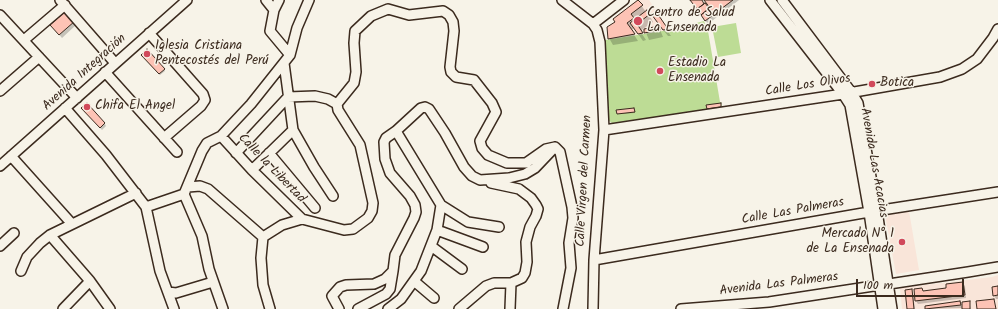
<!DOCTYPE html>
<html>
<head>
<meta charset="utf-8">
<style>
  body { margin:0 }
  #map { position:relative; width:998px; height:309px; overflow:hidden; background:#f7f3e8; font-family:Kalam,sans-serif }
  canvas { display:block }
  .scale { position:absolute; left:856px; top:279px; width:108px; height:18px; box-sizing:border-box; border:2px solid #3b2a1e; border-top:0; padding-left:5px; font-size:12px; line-height:14px; white-space:nowrap; color:#3b2a1e; -webkit-text-stroke:3px #f7f3e8; paint-order:stroke }
</style>
</head>
<body>
<div id="map">
<canvas width="998" height="309"></canvas>
<div class="scale">100 m</div>
</div>
<script>
const context = document.querySelector('canvas').getContext('2d');
context.lineJoin = 'round';
function paint(path, color) {
  context.fillStyle = color;
  context.fill(path, 'evenodd');
}
function poly(rows) {
  const path = new Path2D();
  for (const r of rows) {
    path.moveTo(r[0], r[1]);
    for (let i = 2; i < r.length; i += 2) path.lineTo(r[i], r[i + 1]);
  }
  return path;
}
function stroke(path, color, width, dash) {
  context.strokeStyle = color;
  context.lineWidth = width;
  context.lineCap = dash ? 'butt' : 'round';
  context.setLineDash(dash || []);
  context.stroke(path);
}
function drawText(font, color, halo, rows, align = 'center') {
  context.font = font + ' Kalam,sans-serif';
  context.lineWidth = 3;
  context.setLineDash([]);
  context.textBaseline = 'middle';
  context.strokeStyle = halo;
  context.fillStyle = color;
  for (const [text, x, y, turn = 0] of rows) {
    context.save();
    context.translate(x, y);
    context.rotate((+turn || 0) * Math.PI / 180);
    context.textAlign = isNaN(turn) ? turn : align;
    if (halo) context.strokeText(text, 0, 0);
    context.fillText(text, 0, 0);
    context.restore();
  }
}
const built = poly([
  [637,0,649,0,669,30,608,39,607,27,614,22,612,19],
  [909,211,919,270,896,274,885,215],
  [998,275,998,309,902,309,900,288,992,277]
]);
const green = poly([
  [704,21,708,31,720,102,721,102,722,108,612,123,608,120,605,40,669,30],
  [736,23,741,53,718,57,712,27]
]);
const shadow = poly([
  [690,0,700,0,709,10,711,9,704,0,739,0,708,24],
  [638,1,646,12,647,11,653,22,640,31,646,40,643,41,634,28,631,30,638,41,613,45,609,38,616,23],
  [656,14,667,30,671,36,668,36,658,23],
  [74,22,76,25,62,38,51,25],
  [659,27,663,37,649,40,645,30],
  [143,57,164,69,165,71,160,75],
  [720,104,721,108,708,109,707,106],
  [87,105,105,124,106,126,102,130,84,110],
  [634,109,635,113,618,114,618,111],
  [963,283,965,286,966,298,918,304,916,301,924,292,948,289],
  [998,287,998,299,996,299,994,295],
  [911,290,913,294,915,309,908,309],
  [960,302,963,308,969,302,971,309,963,309,963,308,926,309,926,306]
]);
const building = poly([
  [638,0,643,5,631,14,634,18,627,23,635,34,608,39,607,27,615,22,613,19,638,0],
  [690,0,702,0,704,4,697,9,690,0],
  [704,0,733,0,705,21,701,15,710,8,704,0],
  [705,3,709,8,701,15,697,9,705,3],
  [647,10,650,14,637,24,643,33,638,34,630,23,647,10],
  [66,11,75,21,59,35,50,25,66,11],
  [657,13,668,29,663,30,652,15,657,13],
  [659,26,660,30,644,33,644,29,659,26],
  [147,49,165,69,159,74,141,55,147,49],
  [87,103,105,123,100,128,81,108,87,103],
  [721,103,721,107,707,109,706,105,721,103],
  [634,108,635,112,617,114,616,110,634,108],
  [963,282,965,295,915,301,914,289,922,288,923,291,946,288,946,284,963,282],
  [998,286,998,295,993,296,992,287,998,286],
  [912,289,914,309,907,309,905,290,912,289],
  [994,299,996,309,977,309,976,301,994,299],
  [960,301,961,305,925,309,925,306,960,301],
  [970,301,970,309,962,309,962,302,970,301]
]);
const minor = poly([
  [60,0,115,63],
  [266,0,274,10],
  [279,0,274,10,270,31,290,55],
  [562,0,593,24,597,30,600,42,604,130,594,260,593,309],
  [770,0,843,94,850,105,869,212,883,309],
  [782,0,852,93,858,103,877,211,892,309],
  [0,15,77,98],
  [593,24,624,0],
  [149,33,203,94,205,100,201,106,164,138],
  [24,40,65,5],
  [284,63,293,130,314,167,333,196],
  [105,72,177,152],
  [0,91,39,57],
  [65,108,106,155,146,207,160,271,174,309],
  [604,130,843,94,940,77,962,69,977,59,993,38,998,29],
  [221,136,252,170,302,219],
  [236,153,288,97,315,96,328,99,337,104],
  [269,153,315,208],
  [11,156,72,224],
  [0,166,187,0],
  [252,170,293,130],
  [188,187,200,186,208,189,263,237],
  [184,194,202,236,209,269,223,309],
  [441,205,468,222,499,227],
  [146,207,184,194,202,151,207,143,221,136,251,104,290,55,297,28,309,0],
  [437,230,483,247],
  [50,235,90,281,110,309],
  [0,246,14,233],
  [431,246,462,269],
  [594,260,869,212,998,192],
  [21,271,27,257,40,243,50,235,136,193],
  [414,281,434,298],
  [889,284,968,272,998,267],
  [168,292,176,293,213,282],
  [63,309,90,281],
  [270,309,263,285,261,258,263,237,282,225,302,219,344,230,353,229,368,218,372,211,373,203,360,145,338,110,337,104,354,83,356,72,354,43,355,31,371,16,388,9,409,15,443,11,449,15,453,22,454,31,450,67,451,72,456,77,474,80,492,103,496,112,480,141,482,148,488,155,507,163,526,163,546,149,555,147,560,152,572,207,573,218,569,243,571,268,563,309],
  [339,309,332,296,340,287,346,285,374,284,385,279,393,271,395,255,414,218,416,212,415,205,410,196,390,173,385,159,384,142,386,138,396,131,421,108,425,107,429,109,445,133,464,167,472,176,480,180,509,178,525,174,535,168,555,147],
  [358,309,386,294,390,289,393,271],
  [388,309,401,299,421,271,437,230,441,205,396,131],
  [459,309,486,286,494,283,511,283,522,278,525,273,527,262,526,242,530,227,536,216,538,209,536,205,531,198,519,189,491,183],
  [510,309,511,283],
  [681,309,769,302,880,285]
]);
const markers = [
  [638,21,5,"#d1495b"],
  [147,54,4,"#d1495b"],
  [660,71,4,"#d1495b"],
  [872,84,4,"#d1495b"],
  [87,107,4,"#d1495b"],
  [902,242,4,"#d1495b"]
];
const poiNames = [
  ["Centro de Salud",647,14],
  ["La Ensenada",647,29],
  ["Iglesia Cristiana",155,47],
  ["Pentecostés del Perú",155,62],
  ["Estadio La",668,64],
  ["Ensenada",668,79],
  ["Botica",880,84],
  ["Chifa El Angel",95,107],
  ["Mercado N° 1",894,235,"right"],
  ["de La Ensenada",894,250,"right"]
];
const streetNames = [
  ["Avenida Integración",85,73,-42],
  ["Calle Los Olivos",808,86,-9],
  ["Avenida Las Acacias",873,163,80],
  ["Calle la Libertad",271,169,46],
  ["Calle Virgen del Carmen",585,181,-87],
  ["Calle Las Palmeras",793,212,-10],
  ["Avenida Las Palmeras",779,285,-7]
];
paint(built, '#f9e5d9');
paint(green, '#bddc95');
paint(shadow, '#0003');
paint(building, '#fdc3b5');
stroke(building, '#3b2a1e', 1);
stroke(minor, '#3b2a1e', 12);
stroke(minor, '#f7f3e8', 9);
for (const [x, y, r, color] of markers) {
  const dot = new Path2D();
  dot.arc(x, y, r, 0, 2 * Math.PI);
  context.fillStyle = color;
  context.fill(dot);
  stroke(dot, '#f7f3e8', 1.5);
}
drawText('13px', '#3b2a1e', '#f7f3e8', poiNames, 'left');
drawText('13px', '#3b2a1e', '#f7f3e8', streetNames);
</script>
</body>
</html>
